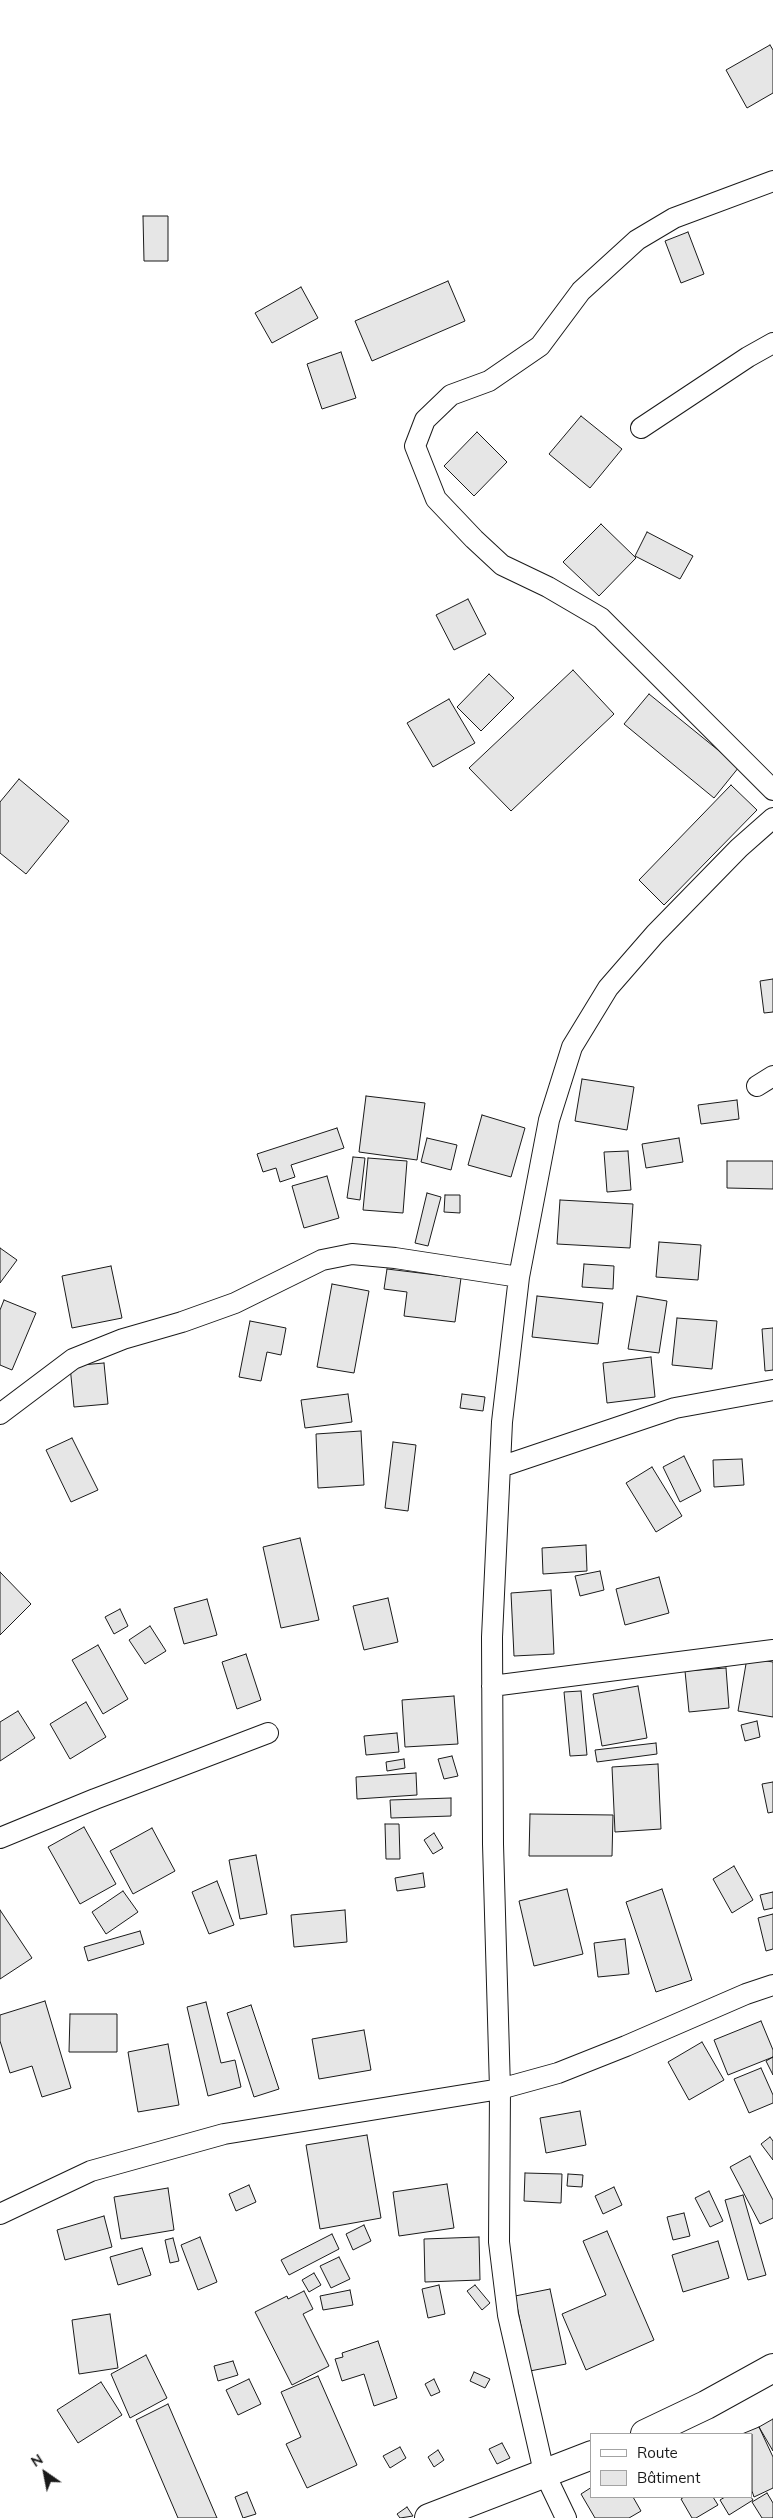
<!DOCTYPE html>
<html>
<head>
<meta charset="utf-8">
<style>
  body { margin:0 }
  #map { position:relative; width:773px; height:2518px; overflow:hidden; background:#fff; font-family:Mulish,sans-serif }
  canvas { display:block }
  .legend { position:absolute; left:590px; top:2433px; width:162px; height:65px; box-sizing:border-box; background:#fff; border:1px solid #a3a3a3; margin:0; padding:6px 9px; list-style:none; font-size:15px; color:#1a1a1a }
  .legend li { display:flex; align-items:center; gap:10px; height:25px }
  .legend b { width:25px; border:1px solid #a3a3a3 }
  .north { position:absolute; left:20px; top:2448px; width:50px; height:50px; -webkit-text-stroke:4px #fff; paint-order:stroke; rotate:327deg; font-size:14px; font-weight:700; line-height:20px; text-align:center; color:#1a1a1a }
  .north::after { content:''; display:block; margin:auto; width:18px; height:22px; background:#1a1a1a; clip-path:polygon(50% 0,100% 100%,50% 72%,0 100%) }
</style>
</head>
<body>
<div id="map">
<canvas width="773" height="2518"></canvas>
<ul class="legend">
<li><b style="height:6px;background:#fff"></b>Route</li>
<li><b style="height:14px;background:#e6e6e6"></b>Bâtiment</li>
</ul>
<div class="north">N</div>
</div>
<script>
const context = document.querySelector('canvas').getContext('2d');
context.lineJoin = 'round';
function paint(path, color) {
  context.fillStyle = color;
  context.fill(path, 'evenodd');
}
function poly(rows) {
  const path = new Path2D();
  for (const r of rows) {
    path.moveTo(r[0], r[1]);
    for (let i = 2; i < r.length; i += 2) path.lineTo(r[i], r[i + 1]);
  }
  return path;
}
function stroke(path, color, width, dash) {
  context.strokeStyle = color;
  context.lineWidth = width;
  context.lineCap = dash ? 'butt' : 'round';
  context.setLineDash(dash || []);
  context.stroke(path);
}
const building = poly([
  [770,45,773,50,773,93,747,108,726,70,770,45],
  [143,216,168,216,168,261,144,261,143,216],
  [688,232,704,274,681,283,665,241,688,232],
  [448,281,465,321,372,361,355,321,448,281],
  [301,287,318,318,272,343,255,313,301,287],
  [341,352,356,398,322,409,307,364,341,352],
  [581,416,622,449,590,488,549,454,581,416],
  [477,432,507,462,474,496,444,466,477,432],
  [601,524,636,558,599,596,563,562,601,524],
  [647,532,693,556,680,579,635,556,647,532],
  [468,599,486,634,454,650,436,615,468,599],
  [573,670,614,714,511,811,469,768,573,670],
  [489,674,514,698,481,731,457,707,489,674],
  [649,694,739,767,714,798,624,724,649,694],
  [449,699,475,743,433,767,407,723,449,699],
  [19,779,69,821,26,874,0,853,0,802,19,779],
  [731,785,757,810,664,905,639,880,731,785],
  [773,979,773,1012,764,1013,760,981,773,979],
  [582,1079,634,1087,627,1130,575,1121,582,1079],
  [366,1096,425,1103,417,1160,359,1152,366,1096],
  [737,1100,739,1119,701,1124,698,1105,737,1100],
  [482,1115,525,1128,511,1177,468,1165,482,1115],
  [337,1128,344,1148,291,1165,295,1177,280,1182,276,1168,263,1172,257,1154,337,1128],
  [427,1138,457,1145,451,1170,421,1162,427,1138],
  [679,1138,683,1162,646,1168,642,1144,679,1138],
  [628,1151,631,1190,607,1192,604,1152,628,1151],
  [353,1157,365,1158,360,1200,347,1198,353,1157],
  [368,1158,407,1161,403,1213,363,1210,368,1158],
  [727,1161,773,1161,773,1189,727,1188,727,1161],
  [327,1176,339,1218,304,1228,292,1186,327,1176],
  [427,1193,441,1197,428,1246,415,1243,427,1193],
  [445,1195,460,1195,460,1213,444,1212,445,1195],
  [560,1200,633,1204,630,1248,557,1244,560,1200],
  [659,1242,701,1245,698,1280,656,1277,659,1242],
  [0,1248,17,1260,0,1283,0,1248],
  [584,1264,614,1266,613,1289,582,1287,584,1264],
  [111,1266,122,1318,72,1328,62,1276,111,1266],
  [387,1269,461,1278,455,1322,404,1316,407,1292,384,1289,387,1269],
  [332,1284,369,1291,354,1373,317,1367,332,1284],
  [537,1296,603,1303,598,1344,532,1337,537,1296],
  [637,1296,667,1301,659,1353,628,1349,637,1296],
  [4,1300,36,1313,12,1370,0,1365,0,1310,4,1300],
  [677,1318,717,1321,712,1369,672,1365,677,1318],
  [250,1321,286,1328,281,1355,267,1352,261,1381,239,1377,250,1321],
  [773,1328,773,1370,765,1371,762,1329,773,1328],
  [651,1357,655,1397,607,1403,603,1363,651,1357],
  [104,1363,108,1404,74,1407,70,1366,104,1363],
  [348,1394,352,1422,305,1428,301,1400,348,1394],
  [462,1394,485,1397,483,1411,460,1408,462,1394],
  [361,1431,364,1485,318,1488,316,1434,361,1431],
  [72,1438,98,1490,71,1502,46,1450,72,1438],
  [393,1442,416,1445,408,1511,385,1508,393,1442],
  [684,1456,701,1491,680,1502,663,1467,684,1456],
  [742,1459,744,1485,714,1487,713,1460,742,1459],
  [652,1467,682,1516,656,1532,626,1483,652,1467],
  [300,1538,319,1620,281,1628,263,1547,300,1538],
  [586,1545,587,1571,543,1574,542,1548,586,1545],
  [600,1571,604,1590,580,1596,575,1576,600,1571],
  [0,1572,31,1604,0,1635,0,1572],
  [659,1577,669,1613,625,1625,616,1589,659,1577],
  [551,1590,554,1654,514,1656,511,1593,551,1590],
  [388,1598,398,1642,364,1650,353,1606,388,1598],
  [207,1599,217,1635,184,1644,174,1608,207,1599],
  [120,1609,128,1626,114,1634,105,1617,120,1609],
  [150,1626,166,1651,145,1664,129,1640,150,1626],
  [98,1645,128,1699,103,1714,72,1660,98,1645],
  [246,1654,261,1700,237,1709,222,1662,246,1654],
  [747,1658,773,1662,773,1717,738,1711,747,1658],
  [726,1668,729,1708,689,1712,685,1671,726,1668],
  [638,1686,647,1738,602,1746,593,1694,638,1686],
  [581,1691,587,1755,570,1756,564,1692,581,1691],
  [454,1696,458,1744,405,1747,402,1700,454,1696],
  [86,1702,106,1737,70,1759,50,1724,86,1702],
  [18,1711,35,1738,0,1761,0,1722,18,1711],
  [757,1721,760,1737,745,1741,741,1725,757,1721],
  [397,1733,399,1752,366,1755,364,1736,397,1733],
  [656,1743,657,1754,597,1762,595,1750,656,1743],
  [452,1756,458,1776,444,1779,438,1759,452,1756],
  [404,1759,405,1768,387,1771,386,1762,404,1759],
  [658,1764,661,1829,615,1832,612,1767,658,1764],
  [416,1773,417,1795,357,1799,356,1777,416,1773],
  [773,1782,773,1812,768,1813,762,1784,773,1782],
  [451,1798,451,1816,391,1818,390,1800,451,1798],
  [530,1814,613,1815,612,1856,529,1856,530,1814],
  [385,1824,399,1824,400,1859,386,1859,385,1824],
  [84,1827,116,1884,80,1904,48,1847,84,1827],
  [152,1828,175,1871,133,1894,110,1851,152,1828],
  [434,1833,443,1848,433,1854,424,1840,434,1833],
  [256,1855,267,1914,240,1919,229,1860,256,1855],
  [734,1866,753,1900,732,1913,713,1879,734,1866],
  [423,1873,425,1887,397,1891,395,1878,423,1873],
  [217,1881,234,1925,209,1934,192,1892,217,1881],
  [567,1889,583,1954,534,1966,519,1901,567,1889],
  [662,1889,692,1980,656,1992,626,1902,662,1889],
  [123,1891,138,1912,106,1934,92,1912,123,1891],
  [773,1892,773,1908,764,1910,760,1895,773,1892],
  [0,1910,32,1958,0,1979,0,1910],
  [345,1910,347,1942,294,1947,291,1915,345,1910],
  [773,1914,773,1949,766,1951,758,1918,773,1914],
  [140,1931,144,1944,88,1961,84,1947,140,1931],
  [625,1939,629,1974,598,1977,594,1943,625,1939],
  [45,2001,71,2088,42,2097,32,2066,10,2073,0,2041,0,2015,45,2001],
  [206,2002,221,2063,235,2060,241,2087,208,2096,187,2007,206,2002],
  [251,2005,279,2089,254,2097,227,2013,251,2005],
  [70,2014,117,2014,117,2052,69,2052,70,2014],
  [761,2021,773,2050,773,2057,728,2075,714,2040,761,2021],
  [364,2030,371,2070,319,2079,312,2039,364,2030],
  [702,2042,724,2080,689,2100,668,2062,702,2042],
  [168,2044,179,2105,138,2112,128,2052,168,2044],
  [773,2057,773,2075,766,2061,773,2057],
  [761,2068,773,2095,773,2103,749,2113,734,2079,761,2068],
  [580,2111,586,2145,546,2153,540,2118,580,2111],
  [367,2135,381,2218,320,2229,306,2145,367,2135],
  [770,2137,773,2141,773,2160,761,2144,770,2137],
  [750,2156,773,2200,773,2218,760,2224,730,2167,750,2156],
  [525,2173,562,2174,561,2203,524,2201,525,2173],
  [568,2174,583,2175,582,2187,567,2186,568,2174],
  [447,2184,454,2228,399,2236,393,2192,447,2184],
  [249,2185,256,2202,236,2211,229,2194,249,2185],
  [614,2187,622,2205,603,2214,595,2196,614,2187],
  [168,2188,174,2230,121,2239,114,2197,168,2188],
  [709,2191,723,2221,710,2227,695,2198,709,2191],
  [743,2195,766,2275,748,2280,725,2200,743,2195],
  [684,2213,690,2236,673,2240,667,2217,684,2213],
  [104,2216,112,2247,65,2260,57,2230,104,2216],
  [364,2225,371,2241,353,2250,346,2234,364,2225],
  [607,2231,654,2340,586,2370,562,2314,606,2295,583,2241,607,2231],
  [332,2234,339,2249,289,2275,281,2260,332,2234],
  [200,2237,217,2282,198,2290,181,2245,200,2237],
  [479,2237,480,2280,425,2282,424,2239,479,2237],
  [173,2238,179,2261,170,2263,165,2240,173,2238],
  [718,2241,729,2278,683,2292,672,2255,718,2241],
  [142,2248,151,2275,118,2285,110,2257,142,2248],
  [339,2257,350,2279,331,2288,320,2266,339,2257],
  [314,2273,321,2285,309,2292,302,2280,314,2273],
  [439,2285,445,2314,428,2318,422,2289,439,2285],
  [475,2285,490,2303,482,2310,467,2291,475,2285],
  [550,2289,566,2364,530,2371,515,2296,550,2289],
  [350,2290,353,2305,323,2310,320,2296,350,2290],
  [304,2291,313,2309,303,2314,329,2366,292,2385,255,2312,287,2296,288,2299,304,2291],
  [110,2314,118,2368,79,2374,72,2320,110,2314],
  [378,2341,397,2398,374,2406,364,2374,342,2381,335,2359,343,2357,342,2353,378,2341],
  [146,2355,167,2398,130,2418,111,2374,146,2355],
  [233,2361,238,2375,218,2381,214,2366,233,2361],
  [474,2372,490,2379,485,2388,470,2381,474,2372],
  [318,2376,357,2465,307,2488,286,2444,301,2437,281,2392,318,2376],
  [249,2379,261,2404,238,2415,226,2390,249,2379],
  [434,2379,440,2392,431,2396,425,2384,434,2379],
  [101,2382,122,2415,78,2443,57,2410,101,2382],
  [168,2404,217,2518,178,2518,136,2420,168,2404],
  [773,2419,773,2451,759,2427,773,2419],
  [759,2427,773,2457,773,2488,754,2497,752,2491,752,2434,742,2434,759,2427],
  [502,2443,510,2458,497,2464,489,2449,502,2443],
  [400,2447,406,2458,390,2468,383,2456,400,2447],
  [438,2450,444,2460,434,2467,428,2457,438,2450],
  [592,2487,592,2497,633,2497,641,2511,629,2518,595,2518,581,2494,592,2487],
  [247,2492,256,2514,243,2518,235,2497,247,2492],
  [767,2493,773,2503,773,2518,762,2518,752,2502,767,2493],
  [684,2497,713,2497,718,2505,696,2518,692,2518,681,2499,684,2497],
  [725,2497,751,2497,753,2500,729,2515,720,2500,725,2497],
  [407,2507,413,2516,400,2518,397,2514,407,2507]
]);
const street = poly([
  [773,181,674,218,637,240,581,291,540,346,489,381,451,395,425,420,415,446,436,499,474,539,502,565,548,587,601,618,773,790],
  [641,428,748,357,773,343],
  [757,1086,773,1076],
  [0,1414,73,1359,123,1339,182,1322,235,1303,322,1260,352,1254,395,1258,519,1277],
  [500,1467,675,1408,773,1390],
  [492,1686,773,1650],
  [0,1838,95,1799,268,1733],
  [0,2214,91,2171,224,2134,500,2089,558,2073,626,2046,746,1994,773,1985],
  [566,2518,544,2472,508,2315,499,2242,500,2089,493,1844,492,1637,502,1422,519,1277,549,1120,572,1047,608,988,655,934,739,848,773,818]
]);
const highway = poly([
  [645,2434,706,2405,773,2368],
  [429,2518,592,2455]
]);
paint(building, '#e6e6e6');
stroke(building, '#1a1a1a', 1);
stroke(street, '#1a1a1a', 22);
stroke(highway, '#1a1a1a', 30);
stroke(street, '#fff', 20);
stroke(highway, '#fff', 28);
</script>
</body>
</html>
